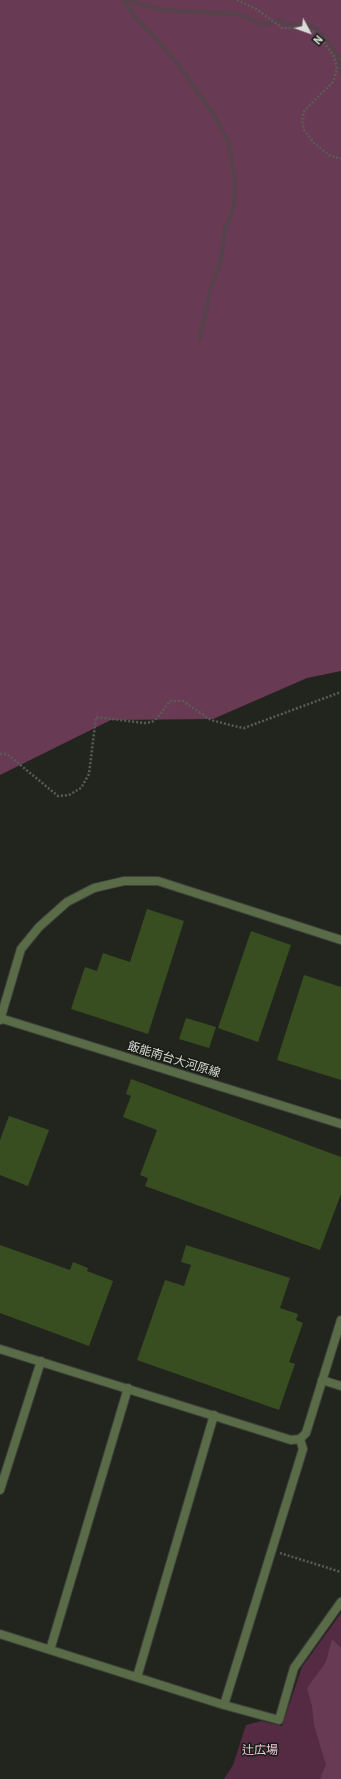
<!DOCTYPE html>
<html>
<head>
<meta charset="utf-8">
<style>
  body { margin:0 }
  #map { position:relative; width:341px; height:1779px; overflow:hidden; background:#22251e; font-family:"IBM Plex Sans",sans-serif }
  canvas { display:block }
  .north { position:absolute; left:289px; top:12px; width:40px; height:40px; -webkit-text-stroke:3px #181c15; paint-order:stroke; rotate:131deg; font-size:11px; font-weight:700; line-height:16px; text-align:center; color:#d9dbd6 }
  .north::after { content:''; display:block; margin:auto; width:14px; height:18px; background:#d9dbd6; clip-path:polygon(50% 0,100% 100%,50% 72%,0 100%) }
</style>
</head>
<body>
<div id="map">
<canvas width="341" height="1779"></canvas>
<div class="north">N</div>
</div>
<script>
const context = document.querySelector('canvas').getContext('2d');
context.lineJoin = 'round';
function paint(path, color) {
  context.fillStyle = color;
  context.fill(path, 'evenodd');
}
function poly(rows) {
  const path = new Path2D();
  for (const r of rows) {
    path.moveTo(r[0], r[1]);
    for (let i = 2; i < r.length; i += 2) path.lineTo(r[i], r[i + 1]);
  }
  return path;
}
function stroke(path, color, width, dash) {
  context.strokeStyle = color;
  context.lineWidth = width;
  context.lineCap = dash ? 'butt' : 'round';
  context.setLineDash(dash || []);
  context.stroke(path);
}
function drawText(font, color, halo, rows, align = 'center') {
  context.font = font + ' "IBM Plex Sans","Noto Sans JP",sans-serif';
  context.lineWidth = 3;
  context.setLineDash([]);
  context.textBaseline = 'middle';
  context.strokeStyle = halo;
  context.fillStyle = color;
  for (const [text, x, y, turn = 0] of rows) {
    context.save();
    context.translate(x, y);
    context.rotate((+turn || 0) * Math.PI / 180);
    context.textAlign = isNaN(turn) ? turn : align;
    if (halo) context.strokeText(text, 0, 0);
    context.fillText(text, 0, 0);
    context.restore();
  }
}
const green = poly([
  [341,1613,341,1779,224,1779,233,1765,246,1725,261,1721,282,1726,302,1667]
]);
const forest = poly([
  [0,0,341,0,341,671,307,678,213,719,111,720,0,775],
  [332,1639,341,1648,341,1779,320,1779,326,1765,314,1725,312,1706,307,1688,326,1662]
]);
const stream = poly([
  [123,0,138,21,151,33,178,64,215,117,229,143,235,181,234,207,225,229,221,260,210,291,200,339],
  [124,0,163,10,238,14,264,25,279,20,285,24,302,24,312,26,318,30,328,41,339,59,341,71]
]);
const building = poly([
  [147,909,184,921,148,1034,71,1009,85,967,97,971,103,953,130,962],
  [251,931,291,945,258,1042,218,1028],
  [304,975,341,987,341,1080,277,1060],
  [186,1018,216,1027,209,1048,179,1039],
  [131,1079,341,1157,341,1194,320,1250,145,1186,148,1178,140,1175,157,1130,123,1117,131,1096,126,1094],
  [9,1116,49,1130,28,1186,0,1175,0,1140],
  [0,1245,70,1270,73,1262,88,1268,87,1271,113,1281,89,1346,0,1313],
  [186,1245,290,1278,280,1308,298,1314,296,1320,303,1323,289,1362,295,1364,279,1410,137,1360,165,1280,184,1286,191,1265,181,1262]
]);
const path = poly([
  [237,0,258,10,282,28,303,28,312,31,322,40,334,56,337,69,333,82,304,111,302,121,304,130,314,143,329,155,341,159],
  [0,754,7,754,58,796,69,795,81,788,89,774,96,717,145,723,152,722,158,717,170,701,183,701,211,720,238,727,244,728,341,692],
  [280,1553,341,1572]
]);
const minor = poly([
  [0,1020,21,949,39,927,67,902,94,888,124,881,158,881,341,940],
  [0,1349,291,1440,300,1439],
  [322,1380,341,1386],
  [0,1490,41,1361],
  [0,1634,224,1705,279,1720,294,1668,341,1602],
  [50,1650,128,1388],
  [137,1677,214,1415],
  [224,1705,303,1449,300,1439,306,1433,341,1320]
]);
const tertiary = poly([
  [0,1018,341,1124]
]);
const streetNames = [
  ["飯能南台大河原線",174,1060,17]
];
const parkNames = [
  ["辻広場",260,1751]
];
paint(green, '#552a43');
paint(forest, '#693a54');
stroke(stream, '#55424b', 4);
paint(building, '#394e20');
stroke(minor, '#3f423b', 10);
stroke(tertiary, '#3f423b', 10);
stroke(path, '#5a5d57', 2.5, [2, 2]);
stroke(minor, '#596c47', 8);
stroke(tertiary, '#596c47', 8);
drawText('12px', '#d9dbd6', '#181c15', streetNames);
drawText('12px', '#f8c8e1', '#181c15', parkNames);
</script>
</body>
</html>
